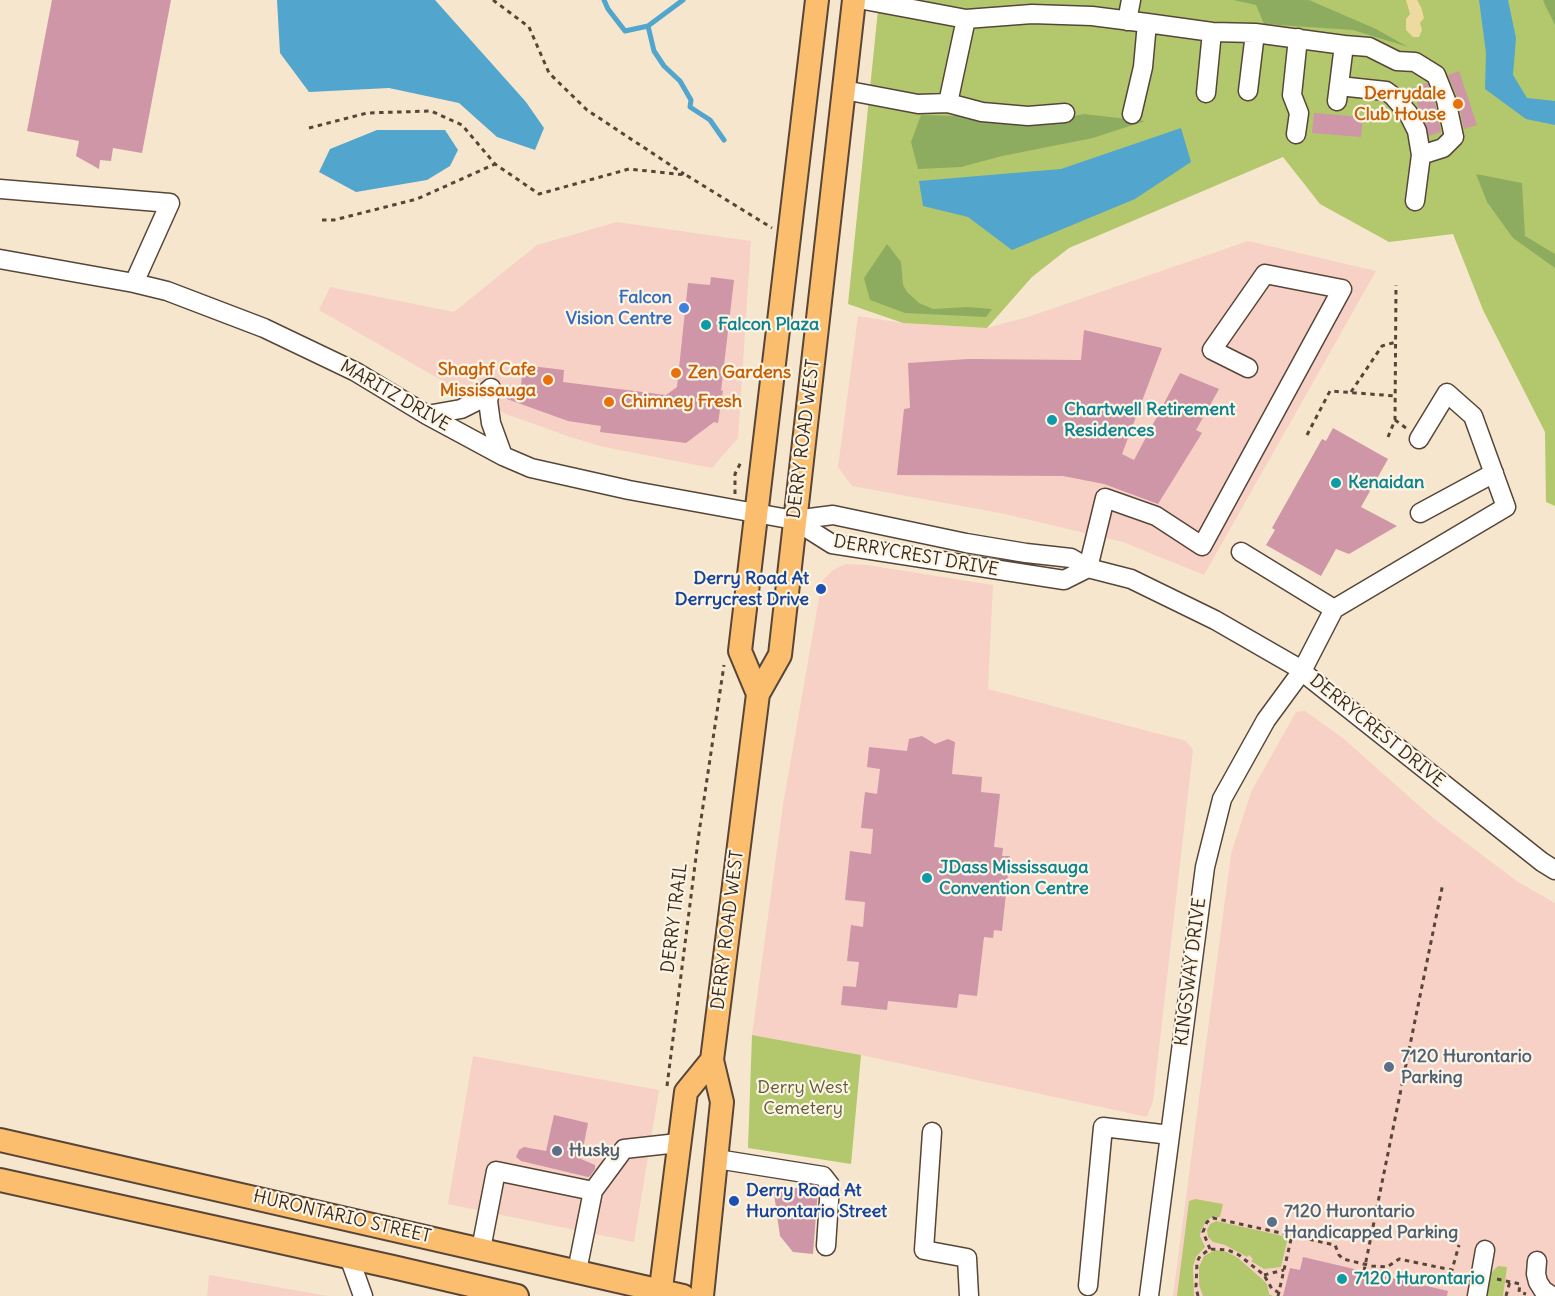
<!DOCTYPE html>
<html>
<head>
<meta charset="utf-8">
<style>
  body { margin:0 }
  canvas { display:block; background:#f6e6cd }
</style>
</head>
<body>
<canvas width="1555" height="1296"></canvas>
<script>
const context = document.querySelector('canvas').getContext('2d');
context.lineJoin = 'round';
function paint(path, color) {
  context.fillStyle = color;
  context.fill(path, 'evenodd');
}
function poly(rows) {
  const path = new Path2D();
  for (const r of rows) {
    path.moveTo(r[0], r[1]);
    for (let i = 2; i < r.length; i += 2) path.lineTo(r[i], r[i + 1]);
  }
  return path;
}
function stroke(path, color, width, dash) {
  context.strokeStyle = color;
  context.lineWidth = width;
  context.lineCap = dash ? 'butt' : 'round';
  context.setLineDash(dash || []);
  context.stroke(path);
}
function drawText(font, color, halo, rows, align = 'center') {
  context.font = font + ' Delius,sans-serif';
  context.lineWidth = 4.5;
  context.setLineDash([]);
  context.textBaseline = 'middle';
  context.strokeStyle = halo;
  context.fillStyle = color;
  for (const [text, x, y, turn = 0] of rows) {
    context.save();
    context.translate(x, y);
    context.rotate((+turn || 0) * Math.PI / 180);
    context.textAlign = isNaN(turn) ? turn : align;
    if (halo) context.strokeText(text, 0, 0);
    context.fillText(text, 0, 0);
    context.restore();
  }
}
const built = poly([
  [617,222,751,241,738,438,712,468,604,447,570,437,506,414,462,392,319,310,330,287,454,312,537,245],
  [1248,241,1376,271,1204,575,1123,542,1000,513,852,486,838,467,858,316,903,323,987,328,1031,316],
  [846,564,867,565,993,585,988,689,1186,741,1193,750,1153,1101,1147,1117,861,1055,752,1035,783,805,822,581,833,570],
  [1305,711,1344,739,1433,818,1518,882,1555,903,1555,1296,1173,1296,1231,854,1251,792,1296,712],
  [473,1056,659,1090,634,1242,448,1204],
  [209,1275,328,1296,207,1296]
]);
const green = poly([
  [879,0,1555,0,1555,506,1546,502,1545,432,1483,310,1453,234,1389,242,1320,204,1283,157,1069,248,1032,277,987,328,903,323,848,304],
  [752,1035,861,1055,851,1164,748,1148],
  [1195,1199,1223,1204,1220,1217,1212,1217,1207,1220,1201,1230,1200,1236,1205,1247,1196,1257,1193,1267,1194,1296,1177,1296,1189,1201],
  [1216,1221,1288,1237,1281,1267,1264,1269,1251,1261,1253,1259,1249,1255,1247,1257,1225,1245,1213,1242,1208,1237,1207,1230,1210,1224],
  [1215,1250,1227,1252,1238,1258,1262,1279,1267,1284,1269,1294,1273,1296,1203,1296,1199,1285,1199,1267,1204,1256],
  [1498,1266,1507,1267,1503,1296,1484,1296,1490,1274]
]);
const forest = poly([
  [1233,0,1309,0,1376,29,1408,47,1353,30,1264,24,1256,5],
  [1543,0,1555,0,1555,25,1545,5],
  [1084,114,1145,121,1093,138,1002,156,961,167,918,169,911,142,921,115,959,116,1005,124,1050,121],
  [1476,174,1522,183,1525,236,1555,254,1555,268,1513,238,1487,202],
  [887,244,901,262,903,285,907,292,919,303,933,309,967,307,992,309,986,317,905,313,870,300,864,278]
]);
const sand = poly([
  [1406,0,1417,0,1421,7,1424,18,1420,23,1422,30,1419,37,1413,37,1406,30,1406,19,1410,14]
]);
const water = poly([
  [277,0,435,0,526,102,544,128,535,150,497,137,459,103,389,88,309,92,280,53],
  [1479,0,1508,0,1516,38,1513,75,1527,98,1555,101,1555,125,1526,119,1485,89,1486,53],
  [1181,128,1191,162,1135,199,1012,250,968,217,923,206,919,181,1061,169],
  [377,130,445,130,458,150,450,166,427,180,356,192,319,172,330,149]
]);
const stream = poly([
  [604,0,608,9,625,31,648,26,683,0],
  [648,26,654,51,664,66,680,81,691,100,690,107,710,120,724,140]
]);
const building = poly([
  [52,0,171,0,142,153,113,148,111,161,100,160,99,169,76,156,79,141,27,131],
  [1459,71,1477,125,1464,129,1457,97,1448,75],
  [1427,83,1435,103,1441,132,1429,136,1412,88],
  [1314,113,1363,117,1361,137,1312,133],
  [711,277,734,280,721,391,723,390,718,423,714,422,686,443,600,432,601,426,568,421,507,399,508,385,521,387,523,365,564,370,563,382,666,395,677,387,688,283,710,285],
  [1084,330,1162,348,1122,454,1134,460,1180,373,1219,389,1196,430,1202,433,1158,504,1104,484,1063,476,897,475,904,409,910,408,908,363,968,359,1081,360],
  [1333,428,1388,459,1361,507,1397,526,1349,554,1336,549,1321,576,1266,545,1275,530,1272,528,1322,439,1326,441],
  [922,736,935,744,948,739,955,742,952,774,982,777,981,792,1000,794,994,847,1003,848,1002,856,1010,856,1002,931,994,930,993,938,984,937,977,996,959,994,957,1008,888,1001,887,1010,841,1005,843,986,856,987,859,962,847,961,851,925,863,927,865,902,845,900,850,851,871,854,873,829,861,828,865,792,877,794,880,769,867,767,869,747,907,751,909,739],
  [554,1115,588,1123,581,1159,595,1165,595,1169,590,1176,588,1177,521,1161,516,1157,519,1150,524,1147,546,1151],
  [773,1187,818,1189,813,1254,793,1252,780,1236],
  [1303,1257,1448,1291,1447,1296,1283,1296,1290,1268,1300,1270]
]);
const path = poly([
  [493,0,529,27,549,73,587,110,684,174],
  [309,128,367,113,431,111,462,125,495,164,539,194,629,169,686,175,772,228],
  [322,220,334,220,417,199,495,164],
  [1351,392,1382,346,1396,342],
  [1395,420,1406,428],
  [1307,435,1330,391,1396,396],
  [1388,437,1395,420,1396,285],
  [735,494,735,474,742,460],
  [667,1086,699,833,724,665],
  [1210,1249,1203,1232,1207,1222,1213,1218,1335,1245,1339,1255,1343,1259,1372,1266,1387,1267,1399,1259,1452,1270,1459,1245],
  [1364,1271,1443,883],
  [1264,1275,1284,1270],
  [1497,1279,1520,1284,1519,1292,1526,1294],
  [1198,1296,1196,1287,1197,1262,1200,1256,1210,1249,1228,1250,1239,1255,1264,1275,1272,1289,1278,1292],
  [1278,1296,1292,1235],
  [1506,1296,1510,1281]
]);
const minor = poly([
  [864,0,966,19,948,103,982,112,1028,116,1065,113],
  [966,19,1032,14,1092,16,1147,23],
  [1127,21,1131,0],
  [1344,45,1369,47,1397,61,1415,62,1436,75,1446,100,1454,137,1443,148,1421,155,1415,201],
  [1339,86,1386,91,1393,96,1408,113,1417,131,1421,155],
  [844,90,918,104,948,103],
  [1248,91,1255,33],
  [1206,93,1212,32],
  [1132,114,1143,67,1147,23,1212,32,1255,33,1344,45,1337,101],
  [1296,134,1299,113,1292,95,1298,38],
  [0,189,170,203,134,283],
  [0,259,134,283,167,291,264,328,356,372,427,415,503,456,531,468,629,490,794,520,833,515,966,543,1026,553,1071,558,1088,568,1131,579,1215,620,1295,666,1542,862,1555,870],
  [491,388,488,401,491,423,503,456],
  [427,415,461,409,475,402,491,388],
  [1420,513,1494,473],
  [794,520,832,544,1064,580,1088,568],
  [1241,552,1334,609],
  [1088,568,1105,498,1156,516,1202,546,1342,289,1265,274,1212,350,1248,368],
  [932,1132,924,1250,967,1258,969,1296],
  [717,1159,823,1176,830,1185,826,1246],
  [481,1249,496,1171,593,1191,624,1149,678,1143],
  [349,1257,363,1296],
  [1537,1261,1536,1274,1538,1282,1543,1290,1552,1296],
  [577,1271,593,1191],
  [1088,1286,1103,1127,1170,1135],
  [1149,1296,1205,867,1222,799,1266,720,1302,671,1334,609,1506,507,1473,416,1447,393,1419,439],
  [1477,1296,1485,1250]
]);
const major = poly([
  [758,694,740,651,817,0],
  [0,1140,683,1296],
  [0,1180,393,1267,517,1296],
  [660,1296,686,1092,712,1060],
  [702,1296,722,1102,712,1060,758,694,780,655,854,0]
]);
const markers = [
  [1458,104,6,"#e8710a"],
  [684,308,6,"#3f7fe0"],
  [706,325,6,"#0f9aa8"],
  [676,373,6,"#e8710a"],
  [548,380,6,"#e8710a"],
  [609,402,6,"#e8710a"],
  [1052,420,6,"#0f9aa8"],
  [1336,483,6,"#0f9aa8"],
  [821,589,6,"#1a4fb4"],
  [927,878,6,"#0f9aa8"],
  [1389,1067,6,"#5c6f8a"],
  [557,1151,6,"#5c6f8a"],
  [734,1201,6,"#1a4fb4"],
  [1272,1222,6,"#5c6f8a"],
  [1342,1279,6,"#0f9aa8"]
];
const foodNames = [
  ["Derrydale",1446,94],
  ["Club House",1446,115],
  ["Shaghf Cafe",536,370],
  ["Mississauga",536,391],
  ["Zen Gardens",688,373,"left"],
  ["Chimney Fresh",621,402,"left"]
];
const shopNames = [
  ["Falcon",672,298],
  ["Vision Centre",672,319]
];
const cultureNames = [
  ["Falcon Plaza",718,325],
  ["Chartwell Retirement",1064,410],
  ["Residences",1064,431],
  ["Kenaidan",1348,483],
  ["JDass Mississauga",939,868],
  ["Convention Centre",939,889],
  ["7120 Hurontario",1354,1279]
];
const streetNames = [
  ["MARITZ DRIVE",395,396,30],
  ["DERRY ROAD WEST",804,439,-83],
  ["DERRYCREST DRIVE",916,556,10],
  ["DERRYCREST DRIVE",1377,731,39],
  ["DERRY TRAIL",675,918,-83],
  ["DERRY ROAD WEST",728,930,-83],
  ["KINGSWAY DRIVE",1191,972,-83],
  ["HURONTARIO STREET",342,1217,13]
];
const transitNames = [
  ["Derry Road At",809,579],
  ["Derrycrest Drive",809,600],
  ["Derry Road At",746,1191,"left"],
  ["Hurontario Street",746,1212,"left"]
];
const serviceNames = [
  ["7120 Hurontario",1401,1057],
  ["Parking",1401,1078],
  ["Husky",569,1151],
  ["7120 Hurontario",1284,1212],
  ["Handicapped Parking",1284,1233]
];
const parkNames = [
  ["Derry West",803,1088],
  ["Cemetery",803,1109]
];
paint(built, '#f7d1c6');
paint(green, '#b3c86c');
paint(forest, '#8eac60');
paint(sand, '#eeda9e');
paint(water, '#52a5cd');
stroke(stream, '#52a5cd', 5);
paint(building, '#ce96a6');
stroke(minor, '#574638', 21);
stroke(major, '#574638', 26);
stroke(path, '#574638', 3, [4.5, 4.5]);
stroke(minor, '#fff', 18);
stroke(major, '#fbbd6e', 22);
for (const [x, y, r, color] of markers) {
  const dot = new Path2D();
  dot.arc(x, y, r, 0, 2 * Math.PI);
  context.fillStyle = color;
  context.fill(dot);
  stroke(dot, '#fcf5e5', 2);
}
drawText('bold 18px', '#c56008', '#fcf5e5', foodNames, 'right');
drawText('bold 18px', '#366cbe', '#fcf5e5', shopNames, 'right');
drawText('bold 18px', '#0d838f', '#fcf5e5', cultureNames, 'left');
drawText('18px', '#3b2a1e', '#fcf5e5', streetNames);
drawText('bold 18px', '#164399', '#fcf5e5', transitNames, 'right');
drawText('bold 18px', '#4e5e75', '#fcf5e5', serviceNames, 'left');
drawText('18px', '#5f5935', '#fcf5e5', parkNames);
</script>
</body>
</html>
